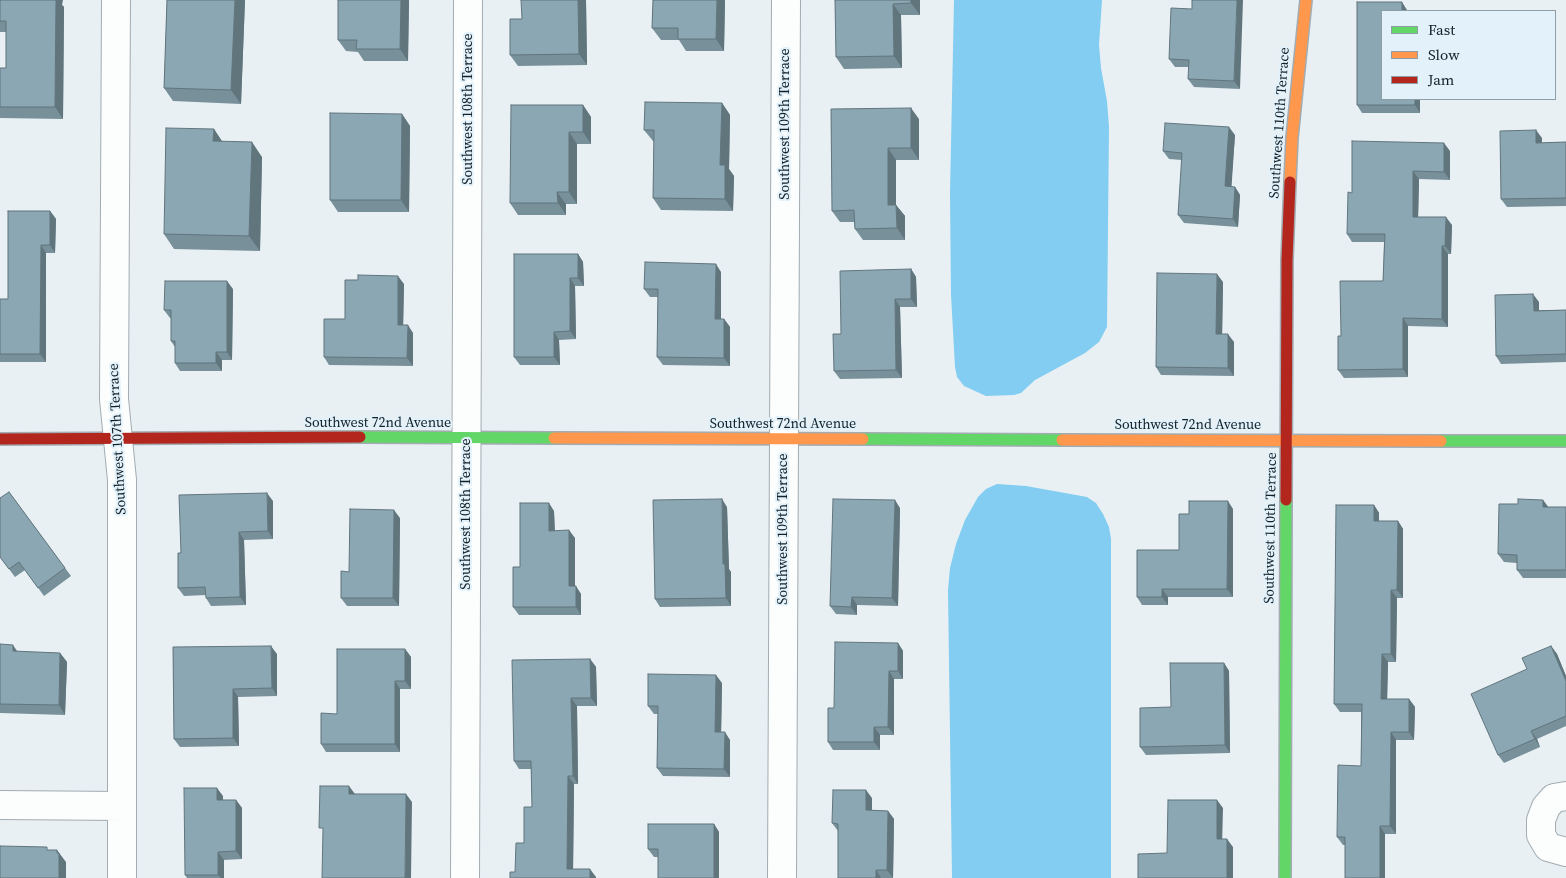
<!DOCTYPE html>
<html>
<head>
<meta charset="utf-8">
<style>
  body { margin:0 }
  #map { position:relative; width:1566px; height:878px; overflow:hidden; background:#e8f0f4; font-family:"Source Serif 4",serif }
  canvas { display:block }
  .legend { position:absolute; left:1381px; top:10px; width:175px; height:90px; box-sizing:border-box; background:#e2f1fa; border:1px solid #8f9ea6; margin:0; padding:6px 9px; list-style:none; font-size:15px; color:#122128 }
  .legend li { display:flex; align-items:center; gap:10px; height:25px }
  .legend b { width:25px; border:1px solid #8f9ea6 }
</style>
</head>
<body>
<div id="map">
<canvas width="1566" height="878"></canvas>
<ul class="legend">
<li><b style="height:6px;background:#63d668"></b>Fast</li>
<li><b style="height:6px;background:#ff974d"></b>Slow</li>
<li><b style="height:6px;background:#b3261e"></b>Jam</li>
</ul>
</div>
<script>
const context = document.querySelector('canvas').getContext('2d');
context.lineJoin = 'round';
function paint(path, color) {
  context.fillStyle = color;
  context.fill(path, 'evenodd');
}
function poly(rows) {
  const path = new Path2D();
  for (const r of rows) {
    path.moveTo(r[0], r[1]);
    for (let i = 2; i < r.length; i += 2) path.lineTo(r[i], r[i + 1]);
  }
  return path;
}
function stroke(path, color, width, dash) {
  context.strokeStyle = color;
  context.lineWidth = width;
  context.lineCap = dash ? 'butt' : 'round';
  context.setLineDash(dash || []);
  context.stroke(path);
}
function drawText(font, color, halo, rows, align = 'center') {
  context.font = font + ' "Source Serif 4",serif';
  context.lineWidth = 4;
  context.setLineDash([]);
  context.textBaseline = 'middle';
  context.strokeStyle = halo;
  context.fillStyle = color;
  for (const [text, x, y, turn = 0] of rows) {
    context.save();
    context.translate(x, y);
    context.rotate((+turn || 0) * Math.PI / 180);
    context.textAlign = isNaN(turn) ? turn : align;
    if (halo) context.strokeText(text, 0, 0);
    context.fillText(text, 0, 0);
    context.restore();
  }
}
const water = poly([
  [954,0,1102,0,1099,45,1101,68,1107,101,1109,127,1107,327,1099,342,1085,353,1035,380,1021,393,1014,395,986,396,964,386,957,377,955,367,951,295,950,193],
  [997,484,1026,486,1087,497,1096,503,1103,514,1109,527,1111,539,1111,878,952,878,948,590,950,568,956,544,965,520,978,497,986,489]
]);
const street = poly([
  [116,0,114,399,122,480,122,878],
  [1566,796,1554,798,1546,807,1541,820,1541,835,1548,847,1566,852],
  [0,805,122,806],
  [465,878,468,0],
  [782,878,786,0]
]);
const fast = poly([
  [360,437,554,438],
  [863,439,1062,440],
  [1441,441,1566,441],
  [1285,878,1286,500]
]);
const slow = poly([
  [1290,182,1292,138,1306,0],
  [554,438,863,439],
  [1062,440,1441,441]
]);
const jam = poly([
  [0,439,360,437],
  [1286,500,1287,260,1290,182]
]);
const wall = poly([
  [0,0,62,5,64,7,63,119,0,118,0,68,6,68,6,32,0,32],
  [167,0,245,0,241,104,173,101,164,88],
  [338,0,409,0,408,61,364,61,358,52,346,51,338,40],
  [586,0,587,65,518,66,510,55,522,19],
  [653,0,725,0,724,51,686,51,679,40,661,40,652,28],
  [835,0,920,0,920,15,901,15,902,68,844,69,836,57],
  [1192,9,1240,89,1194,87,1188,79,1189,67,1175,67,1169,59],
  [1407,10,1382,99,1420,99,1420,113,1362,113,1357,105],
  [722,103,730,115,729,169,734,176,733,211,661,210,653,198,654,142,653,141,644,130],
  [583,105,591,117,591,144,577,144,577,204,566,204,566,215,518,215,510,203],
  [831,109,919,119,919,160,896,160,896,205,905,216,905,240,863,240,855,229,854,222,840,222,832,211],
  [402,114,410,126,409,212,338,212,330,200],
  [214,129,222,142,262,157,260,251,174,249,164,234],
  [1235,135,1231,187,1235,187,1240,195,1238,227,1184,223,1178,215,1182,160,1169,159,1163,151],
  [1542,138,1542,143,1566,142,1566,206,1507,207,1501,199],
  [1450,151,1450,180,1419,179,1418,217,1452,225,1451,254,1448,254,1448,327,1408,326,1408,377,1344,378,1338,370,1341,336,1383,281,1384,242,1352,242,1347,234,1352,193],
  [50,211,56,219,55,253,46,253,46,362,0,362,0,299,8,299],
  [578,254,583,262,584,286,575,286,576,339,559,340,560,365,520,365,514,357],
  [911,269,916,277,917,307,900,307,902,378,840,379,834,371,841,334],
  [721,272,721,319,724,319,730,327,730,366,663,365,657,357,658,297,650,297,644,289],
  [1223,282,1222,334,1234,342,1234,376,1161,375,1156,367],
  [404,284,403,325,413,333,413,366,329,365,324,357,345,319],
  [233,289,232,360,222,360,222,371,180,371,175,363,175,347,171,341,171,318,170,318,164,310],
  [1539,302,1539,310,1566,310,1566,362,1501,364,1496,356],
  [9,492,71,576,44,596,25,570,15,577,0,557],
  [1543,500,1548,507,1566,507,1566,578,1523,578,1517,570,1517,563,1504,562,1498,554,1518,504],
  [273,501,273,539,244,540,246,605,211,606,206,598,206,595,184,596,178,588,181,553],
  [1374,505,1379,513,1379,521,1398,521,1403,529,1403,598,1397,598,1396,662,1388,662,1387,699,1409,699,1415,707,1414,740,1396,740,1396,834,1385,834,1385,878,1345,878,1345,845,1343,845,1337,837,1361,766,1361,712,1340,712,1334,704],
  [727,507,729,569,731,572,731,606,660,607,655,599],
  [900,508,898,606,857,605,857,615,836,614,830,606],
  [1233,509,1233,597,1168,597,1168,605,1142,605,1137,597,1179,550,1189,514],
  [554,511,555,531,575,538,575,586,581,594,581,615,519,615,513,607,520,567],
  [400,518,399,606,347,606,341,598,349,572],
  [898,643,903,651,903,679,894,679,894,735,880,735,880,750,833,750,828,742,834,708],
  [0,644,17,652,60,653,67,662,65,715,0,713],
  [1551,646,1557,654,1566,676,1566,726,1537,739,1540,747,1504,763,1498,755,1527,669],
  [173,647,277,654,277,696,238,697,239,746,180,747,174,739],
  [405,649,411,657,411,689,400,689,400,752,326,752,321,744,337,714],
  [590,659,596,667,597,706,577,706,578,784,574,784,573,869,596,877,515,872,524,843,532,807,531,769,519,769,514,761],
  [1224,663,1229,671,1230,753,1146,755,1140,747,1171,707],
  [722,683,721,732,730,740,730,777,663,776,657,768,658,714,654,714,648,706],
  [223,796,223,800,236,800,242,808,242,859,224,860,224,878,187,878,185,875],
  [872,798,872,810,888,811,894,819,893,878,838,878,838,831,832,823],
  [714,824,719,832,719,878,658,878,658,857,654,857,648,849]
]);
const shadedWall = poly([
  [56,0,63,0,62,5,64,7,63,119,55,107],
  [235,0,245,0,241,104,231,90],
  [401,0,409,0,408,61,400,49],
  [578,0,586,0,587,65,579,54],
  [717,0,725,0,724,51,716,39],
  [911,0,920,0,920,15,911,3],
  [1237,0,1243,0,1240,89,1234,81],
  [1402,2,1407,10,1407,11,1402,11],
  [893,4,901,15,902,68,894,56],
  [1415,99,1420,99,1420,113,1415,105],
  [722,103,730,115,729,169,734,176,733,211,725,199,720,165],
  [583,105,591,117,591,144,583,132],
  [911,108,919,119,919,160,911,148],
  [402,114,410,126,409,212,401,200],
  [1229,127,1235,135,1231,194,1225,186],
  [214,129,224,144,213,141],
  [1536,130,1542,138,1542,151,1536,143],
  [569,132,577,144,577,204,569,192],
  [252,142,262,157,260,251,249,236],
  [1444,143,1450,151,1450,180,1444,172],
  [888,148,896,160,896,216,888,205],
  [1413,171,1419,179,1418,224,1413,217],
  [1235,187,1240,195,1238,227,1233,219],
  [557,192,566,204,566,215,558,203],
  [896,205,905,216,905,240,897,228],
  [50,211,56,219,55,253,50,245],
  [1446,217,1452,225,1451,254,1445,246],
  [41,245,46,253,46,362,40,354],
  [1442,246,1448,254,1448,327,1442,319],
  [578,254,583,262,584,286,578,278],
  [716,264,721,272,721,327,715,319],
  [911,269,916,277,917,307,911,299],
  [1217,274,1223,282,1222,342,1216,334],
  [398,276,404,284,403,333,398,325],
  [570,278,575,286,576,339,570,331],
  [227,281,233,289,232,360,227,352],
  [1533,294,1539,302,1539,319,1534,311],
  [895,299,900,307,902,378,896,370],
  [1403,318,1408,326,1408,377,1403,369],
  [724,319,730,327,730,366,724,358],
  [408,325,413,333,413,366,407,358],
  [554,332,559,340,560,365,554,357],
  [1228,334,1234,342,1234,376,1228,368],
  [216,352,222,360,222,371,216,363],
  [267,493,273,501,273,539,268,531],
  [722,499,727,507,729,569,731,572,731,606,726,598,723,564],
  [895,500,900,508,898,606,892,598],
  [1543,500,1549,508,1543,507],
  [1228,501,1233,509,1233,597,1227,589],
  [549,503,554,511,555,539,549,531],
  [1374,505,1379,513,1379,529,1374,521],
  [394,510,400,518,399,606,393,598],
  [1398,521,1403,529,1403,598,1397,590],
  [569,530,575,538,575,594,569,586],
  [239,532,244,540,246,605,240,597],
  [576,586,581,594,581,615,576,607],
  [1162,589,1168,597,1168,605,1162,597],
  [1391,590,1397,598,1396,662,1391,654],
  [852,597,857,605,857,615,851,607],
  [898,643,903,651,903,679,898,671],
  [13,645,19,654,13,651],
  [271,646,277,654,277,696,272,688],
  [1551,646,1557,654,1566,676,1566,681],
  [405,649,411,657,411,689,405,681],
  [60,653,67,662,65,715,59,705],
  [1382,654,1388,662,1387,707,1381,699],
  [590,659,596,667,597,706,591,698],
  [1224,663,1229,671,1230,753,1225,745],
  [889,671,894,679,894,735,888,727],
  [716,675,722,683,721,740,715,732],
  [395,681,400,689,400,752,395,744],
  [233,689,238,697,239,746,233,738],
  [571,698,577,706,578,784,573,776],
  [1409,699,1415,707,1414,740,1409,732],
  [874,727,880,735,880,750,874,742],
  [1531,731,1537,739,1540,747,1535,739],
  [725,732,730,740,730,777,724,769],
  [1391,732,1396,740,1396,834,1390,826],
  [568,776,574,784,573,877,567,869],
  [349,786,355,794,349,794],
  [217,788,223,796,223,808,217,800],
  [866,790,872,798,872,818,866,810],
  [406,794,412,802,411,878,405,878],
  [236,800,242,808,242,859,236,851],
  [1217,800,1223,808,1222,847,1217,839],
  [888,811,894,819,893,878,887,870],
  [714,824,719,832,719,878,714,878],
  [1380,826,1385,834,1385,878,1380,878],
  [1227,839,1233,847,1233,878,1227,878],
  [57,850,66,862,66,878,59,878],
  [218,852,224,860,224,878,221,878,218,875],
  [590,869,596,877,596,878,590,878],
  [876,870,881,878,876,878]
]);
const building = poly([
  [0,0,56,0,55,107,0,107,0,68,6,68,6,21,0,21,0,0],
  [167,0,235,0,231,90,164,88,167,0],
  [338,0,401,0,400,49,356,49,357,40,338,40,338,0],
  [521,0,578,0,579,54,510,55,510,19,522,19,521,0],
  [653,0,717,0,716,39,678,39,678,28,652,28,653,0],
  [835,0,911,0,911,3,893,4,894,56,836,57,835,0],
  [1192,0,1237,0,1234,81,1188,79,1189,60,1169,59,1171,8,1192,9,1192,0],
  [1357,2,1402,2,1402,11,1382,11,1382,99,1415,99,1415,105,1357,105,1357,2],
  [645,102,722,103,720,165,725,165,725,199,653,198,654,130,644,130,645,102],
  [511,105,583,105,583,132,569,132,569,192,557,192,558,203,510,203,511,105],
  [911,108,911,148,888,148,888,205,896,205,897,228,855,229,854,210,832,211,831,109,911,108],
  [330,113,402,114,401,200,330,200,330,113],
  [1165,123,1229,127,1225,186,1235,187,1233,219,1178,215,1182,153,1163,151,1165,123],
  [166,128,214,129,213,141,252,142,249,236,164,234,166,128],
  [1536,130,1536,143,1566,142,1566,198,1501,199,1500,131,1536,130],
  [1352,141,1444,143,1444,172,1413,171,1413,217,1446,217,1445,246,1442,246,1442,319,1403,318,1403,369,1338,370,1338,336,1341,336,1340,281,1383,281,1385,234,1347,234,1348,192,1352,193,1352,141],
  [8,211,50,211,50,245,41,245,40,354,0,354,0,299,8,299,8,211],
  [514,254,578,254,578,278,570,278,570,331,554,332,554,357,514,357,514,254],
  [645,262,716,264,715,319,724,319,724,358,657,357,658,289,644,289,645,262],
  [911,269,911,299,895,299,896,370,834,371,833,334,841,334,840,271,911,269],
  [1157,273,1217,274,1216,334,1228,334,1228,368,1156,367,1157,273],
  [358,275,398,276,398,325,408,325,407,358,324,357,324,319,345,319,345,280,358,280,358,275],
  [165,281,227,281,227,352,216,352,216,363,175,363,175,341,171,341,171,310,164,310,165,281],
  [1533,294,1534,311,1566,310,1566,354,1496,356,1495,295,1533,294],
  [9,492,65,568,38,588,19,562,9,569,0,557,0,498,9,492],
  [267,493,268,531,239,532,240,597,206,598,205,587,178,588,178,553,181,553,179,495,267,493],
  [722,499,723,564,725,564,726,598,655,599,653,500,722,499],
  [833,499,895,500,892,598,852,597,851,607,830,606,833,499],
  [1518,499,1543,500,1543,507,1566,507,1566,570,1517,570,1517,555,1498,554,1499,504,1518,504,1518,499],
  [1189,501,1228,501,1227,589,1162,589,1162,597,1137,597,1137,550,1179,550,1179,514,1189,514,1189,501],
  [520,503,549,503,549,531,569,530,569,586,576,586,576,607,513,607,513,567,520,567,520,503],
  [1336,505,1374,505,1374,521,1398,521,1397,590,1391,590,1391,654,1382,654,1381,699,1409,699,1409,732,1391,732,1390,826,1380,826,1380,878,1345,878,1345,837,1337,837,1338,765,1361,766,1362,704,1334,704,1336,505],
  [350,509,394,510,393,598,341,598,341,571,349,572,350,509],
  [835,642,898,643,898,671,889,671,888,727,874,727,874,742,828,742,828,708,834,708,835,642],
  [0,644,13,645,13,651,60,653,59,705,0,704,0,644],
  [271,646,272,688,233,689,233,738,174,739,173,647,271,646],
  [1551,646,1566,681,1566,716,1531,731,1535,739,1498,755,1471,694,1527,669,1522,658,1551,646],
  [337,649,405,649,405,681,395,681,395,744,321,744,321,713,337,714,337,649],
  [590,659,591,698,571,698,573,776,568,776,567,869,590,869,590,878,510,878,510,872,515,872,516,843,524,843,524,807,532,807,531,761,514,761,512,660,590,659],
  [1170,663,1224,663,1225,745,1140,747,1140,708,1171,707,1170,663],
  [648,674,716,675,715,732,725,732,724,769,657,768,658,706,648,706,648,674],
  [320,786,349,786,349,794,406,794,405,878,322,878,323,828,319,828,320,786],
  [184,788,217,788,217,800,236,800,236,851,218,852,218,875,185,875,184,788],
  [833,790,866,790,866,810,888,811,887,870,876,870,876,878,838,878,838,824,832,823,833,790],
  [1168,800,1217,800,1217,839,1227,839,1227,878,1138,878,1138,854,1167,853,1168,800],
  [648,824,714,824,714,878,658,878,658,849,648,849,648,824],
  [0,846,47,847,47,850,57,850,57,853,59,853,59,878,0,878,0,846]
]);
const streetNames = [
  ["Southwest 108th Terrace",468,109,-90],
  ["Southwest 110th Terrace",1280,123,-86],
  ["Southwest 109th Terrace",785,124,-90],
  ["Southwest 72nd Avenue",378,423],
  ["Southwest 72nd Avenue",783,424],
  ["Southwest 72nd Avenue",1188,425],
  ["Southwest 107th Terrace",118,439,-93],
  ["Southwest 108th Terrace",466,514,-90],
  ["Southwest 110th Terrace",1271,528,-89],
  ["Southwest 109th Terrace",783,529,-90]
];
paint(water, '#82cdf1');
stroke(street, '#a2acb1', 30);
stroke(fast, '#a2acb1', 14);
stroke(slow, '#a2acb1', 14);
stroke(jam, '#a2acb1', 14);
stroke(street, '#fcfdfd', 28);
stroke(fast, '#63d668', 11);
stroke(slow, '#ff974d', 11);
stroke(jam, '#b3261e', 11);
paint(wall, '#78909a');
paint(shadedWall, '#61757d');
paint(building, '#8ba7b3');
stroke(building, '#61757d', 1);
drawText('14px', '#122128', '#e2f1fa', streetNames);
</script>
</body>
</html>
